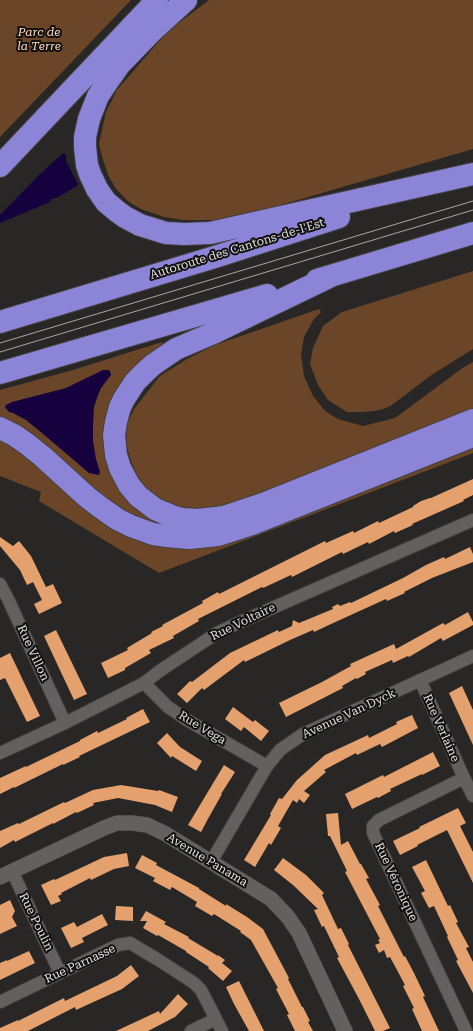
<!DOCTYPE html>
<html>
<head>
<meta charset="utf-8">
<style>
  body { margin:0 }
  canvas { display:block; background:#292725 }
</style>
</head>
<body>
<canvas width="473" height="1031"></canvas>
<script>
const context = document.querySelector('canvas').getContext('2d');
context.lineJoin = 'round';
function paint(path, color) {
  context.fillStyle = color;
  context.fill(path, 'evenodd');
}
function poly(rows) {
  const path = new Path2D();
  for (const r of rows) {
    path.moveTo(r[0], r[1]);
    for (let i = 2; i < r.length; i += 2) path.lineTo(r[i], r[i + 1]);
  }
  return path;
}
function stroke(path, color, width, dash) {
  context.strokeStyle = color;
  context.lineWidth = width;
  context.lineCap = dash ? 'butt' : 'round';
  context.setLineDash(dash || []);
  context.stroke(path);
}
function drawText(font, color, halo, rows, align = 'center') {
  context.font = font + ' "Roboto Serif",serif';
  context.lineWidth = 4;
  context.setLineDash([]);
  context.textBaseline = 'middle';
  context.strokeStyle = halo;
  context.fillStyle = color;
  for (const [text, x, y, turn = 0] of rows) {
    context.save();
    context.translate(x, y);
    context.rotate((+turn || 0) * Math.PI / 180);
    context.textAlign = isNaN(turn) ? turn : align;
    if (halo) context.strokeText(text, 0, 0);
    context.fillText(text, 0, 0);
    context.restore();
  }
}
const green = poly([
  [0,0,131,0,0,137],
  [209,0,473,0,473,149,260,211,214,220,184,220,164,217,141,209,129,202,117,190,109,177,103,160,99,144,106,112,117,90,167,32],
  [473,271,473,349,430,376,392,405,383,409,374,411,363,412,347,412,328,400,318,385,310,364,313,348,323,326,342,312],
  [319,309,321,312,314,319,304,337,301,354,304,376,313,396,325,411,338,419,363,426,395,418,464,367,473,362,473,410,259,494,219,507,202,509,175,506,160,499,148,492,139,479,132,464,127,447,126,435,128,422,134,409,160,376,187,359,215,345],
  [162,342,165,349,107,443,178,527,139,522,0,422,0,390,73,370],
  [0,437,157,543,473,447,473,453,159,573,39,501,41,492,0,476]
]);
const water = poly([
  [63,153,64,154,66,155,66,161,78,184,77,186,58,197,51,199,50,202,0,223,0,215,39,175],
  [103,370,108,370,110,371,111,375,101,388,98,395,94,407,93,425,93,441,96,459,100,472,99,475,89,473,42,433,26,420,13,413,9,412,5,407,6,405,12,402,66,388]
]);
const building = poly([
  [473,479,473,495,463,500,464,501,412,524,413,525,395,533,394,531,369,544,368,542,343,554,342,552,292,577,291,575,263,588,262,587,198,619,199,621,173,636,174,638,149,650,151,653,125,668,125,670,108,678,101,663,128,650,127,648,152,633,151,632,163,626,162,625,203,603,202,601,218,592,219,594,325,541,326,543,353,531,354,533,378,521,379,523,413,507,413,506,421,501,430,498,431,498],
  [0,537,13,546,19,541,31,556,46,587,53,584,62,603,39,614,34,604,42,600,33,582,27,585,20,570,0,546],
  [470,547,473,554,473,562,432,578,404,592,405,593,387,601,386,599,331,624,314,632,313,630,290,640,245,662,244,660,204,690,202,688,187,703,177,694,190,681,192,682,230,653,278,630,279,632,292,626,293,620,299,623,333,609,332,607,338,604,340,606,350,602,351,603,403,578,426,565,444,557,445,559],
  [468,612,473,622,473,625,443,641,441,638,409,657,408,656,393,663,392,660,365,672,366,674,357,679,356,678,342,686,343,688,286,717,279,703,322,682,351,666,350,664,394,644,396,649,443,623,445,625],
  [56,630,87,694,74,700,44,636],
  [10,653,40,716,27,722,5,678,0,680,0,658],
  [462,686,473,710,473,745,449,693],
  [233,707,253,722,255,720,269,731,261,741,244,727,241,731,225,719],
  [143,709,150,722,79,756,80,757,63,765,63,764,14,788,14,787,0,794,0,778,26,766,26,767,80,741,80,740,97,731,98,733,127,719,126,718],
  [412,715,418,728,382,747,380,744,357,755,356,753,324,770,326,772,304,791,310,795,304,803,299,799,297,803,293,800,278,826,281,828,271,845,269,843,255,867,244,860,271,815,270,814,279,798,282,799,297,780,325,755,368,735,369,738,397,724,396,722],
  [167,733,180,747,202,761,196,771,172,756,171,758,157,743],
  [433,752,440,766,422,775,422,774,390,789,391,791,378,798,377,797,352,809,345,794,383,775,384,777],
  [224,765,235,772,221,794,222,794,209,817,201,832,188,825],
  [121,785,158,791,159,790,178,797,172,812,155,805,118,798,93,803,94,805,77,813,76,812,53,824,53,823,15,842,14,840,0,848,0,831,18,823,19,824,64,802,65,803,93,790],
  [458,808,466,823,460,826,473,852,473,883,447,830,417,845,418,846,400,855,393,841,420,828,419,827],
  [338,813,341,845,348,841,360,864,361,864,369,878,366,879,380,905,378,906,404,957,405,956,414,973,425,996,423,997,439,1031,422,1031,412,1009,414,1008,403,986,405,985,390,957,387,958,384,950,379,953,375,945,380,943,378,940,380,939,345,872,347,871,330,836,328,836,326,814],
  [127,853,129,866,114,869,91,880,90,878,61,893,62,894,58,896,61,901,51,905,41,885,54,879,55,880,104,857],
  [142,855,157,863,156,865,199,888,199,889,226,906,226,904,247,917,263,929,289,978,288,979,302,1007,303,1007,310,1021,308,1022,313,1031,295,1031,287,1015,289,1014,276,989,278,988,251,940,240,932,241,931,214,914,212,916,195,906,197,902,172,887,170,890,153,881,155,878,135,868],
  [283,858,306,875,324,893,322,895,338,929,341,928,349,944,348,945,390,1028,383,1031,375,1031,359,999,337,958,339,957,324,926,322,927,314,910,318,909,293,885,274,870],
  [426,860,448,906,450,905,458,922,456,923,469,947,466,948,473,962,473,993,456,961,458,960,447,937,448,936,434,906,429,908,421,893,425,891,412,867],
  [10,900,15,911,12,917,17,926,0,934,0,905],
  [116,906,133,907,133,921,115,920],
  [146,911,166,922,164,924,189,937,188,938,218,956,218,955,225,960,222,963,232,971,223,981,208,968,209,967,186,952,186,951,158,935,157,936,143,928,147,921,140,921],
  [102,914,108,925,82,938,84,942,71,948,61,928,74,922,77,927],
  [29,951,35,963,0,980,0,963,7,960,7,961],
  [131,965,139,976,122,989,76,1010,75,1007,28,1031,0,1031,0,1028,18,1020,18,1021,64,998,65,1001,117,976],
  [239,981,264,1031,249,1031,234,1004,226,987],
  [178,994,188,1004,175,1017,148,1031,116,1031,159,1011,160,1014]
]);
const minor = poly([
  [0,584,8,599,65,723],
  [420,680,464,778,473,796],
  [144,683,168,707,187,720,267,766],
  [0,753,65,723,144,683,161,670,217,633,238,623,473,520],
  [464,778,379,820,373,826,373,833,466,1031],
  [211,862,267,766,280,750,303,734,473,656],
  [12,871,60,973],
  [0,1002,118,945,130,943,157,959,194,983,201,990,222,1031],
  [191,1031,216,1019]
]);
const tertiary = poly([
  [0,877,104,828,117,823,132,823,147,825,164,833,271,899,288,917,299,933,345,1031]
]);
const motorway = poly([
  [186,0,153,30,120,64,108,81,98,96,89,119,85,137,85,147,87,165,90,174,97,189,106,202,118,212,125,217,140,225,166,233,184,234,210,233,473,174],
  [0,166,157,0],
  [331,276,211,334,176,349,154,364,147,370,135,382,124,399,120,407,116,422,114,435,116,455,120,468,129,485,138,496,155,509,174,517,182,519,198,520,224,517,263,504,473,420],
  [317,280,473,233],
  [0,322,218,256,339,217],
  [0,373,267,295],
  [0,428,14,435,27,444,42,456,87,497,100,507,117,519,131,526,153,534,167,536,189,538,218,535,252,524,473,436]
]);
const tram = poly([
  [0,343,473,201],
  [0,352,473,210]
]);
const parkNames = [
  ["Parc de",39,32],
  ["la Terre",39,46]
];
const streetNames = [
  ["Autoroute des Cantons-de-l'Est",237,249,-17],
  ["Rue Voltaire",243,622,-26],
  ["Rue Villon",33,653,65],
  ["Avenue Van Dyck",349,714,-25],
  ["Rue Vega",202,728,31],
  ["Rue Verlaine",441,728,66],
  ["Avenue Panama",207,860,31],
  ["Rue Véronique",396,882,65],
  ["Rue Poulin",36,922,64],
  ["Rue Parnasse",80,964,-25]
];
paint(green, '#6b4527');
paint(water, '#14013e');
paint(building, '#e4a06d');
stroke(minor, '#444240', 14);
stroke(tertiary, '#444240', 16);
stroke(motorway, '#444240', 24);
stroke(minor, '#63605f', 12);
stroke(tertiary, '#63605f', 15);
stroke(motorway, '#8b84d7', 22);
stroke(tram, '#a8a6a5', 1);
drawText('italic 12px', '#ffdac0', '#11100f', parkNames);
drawText('12px', '#e2e0df', '#11100f', streetNames);
</script>
</body>
</html>
